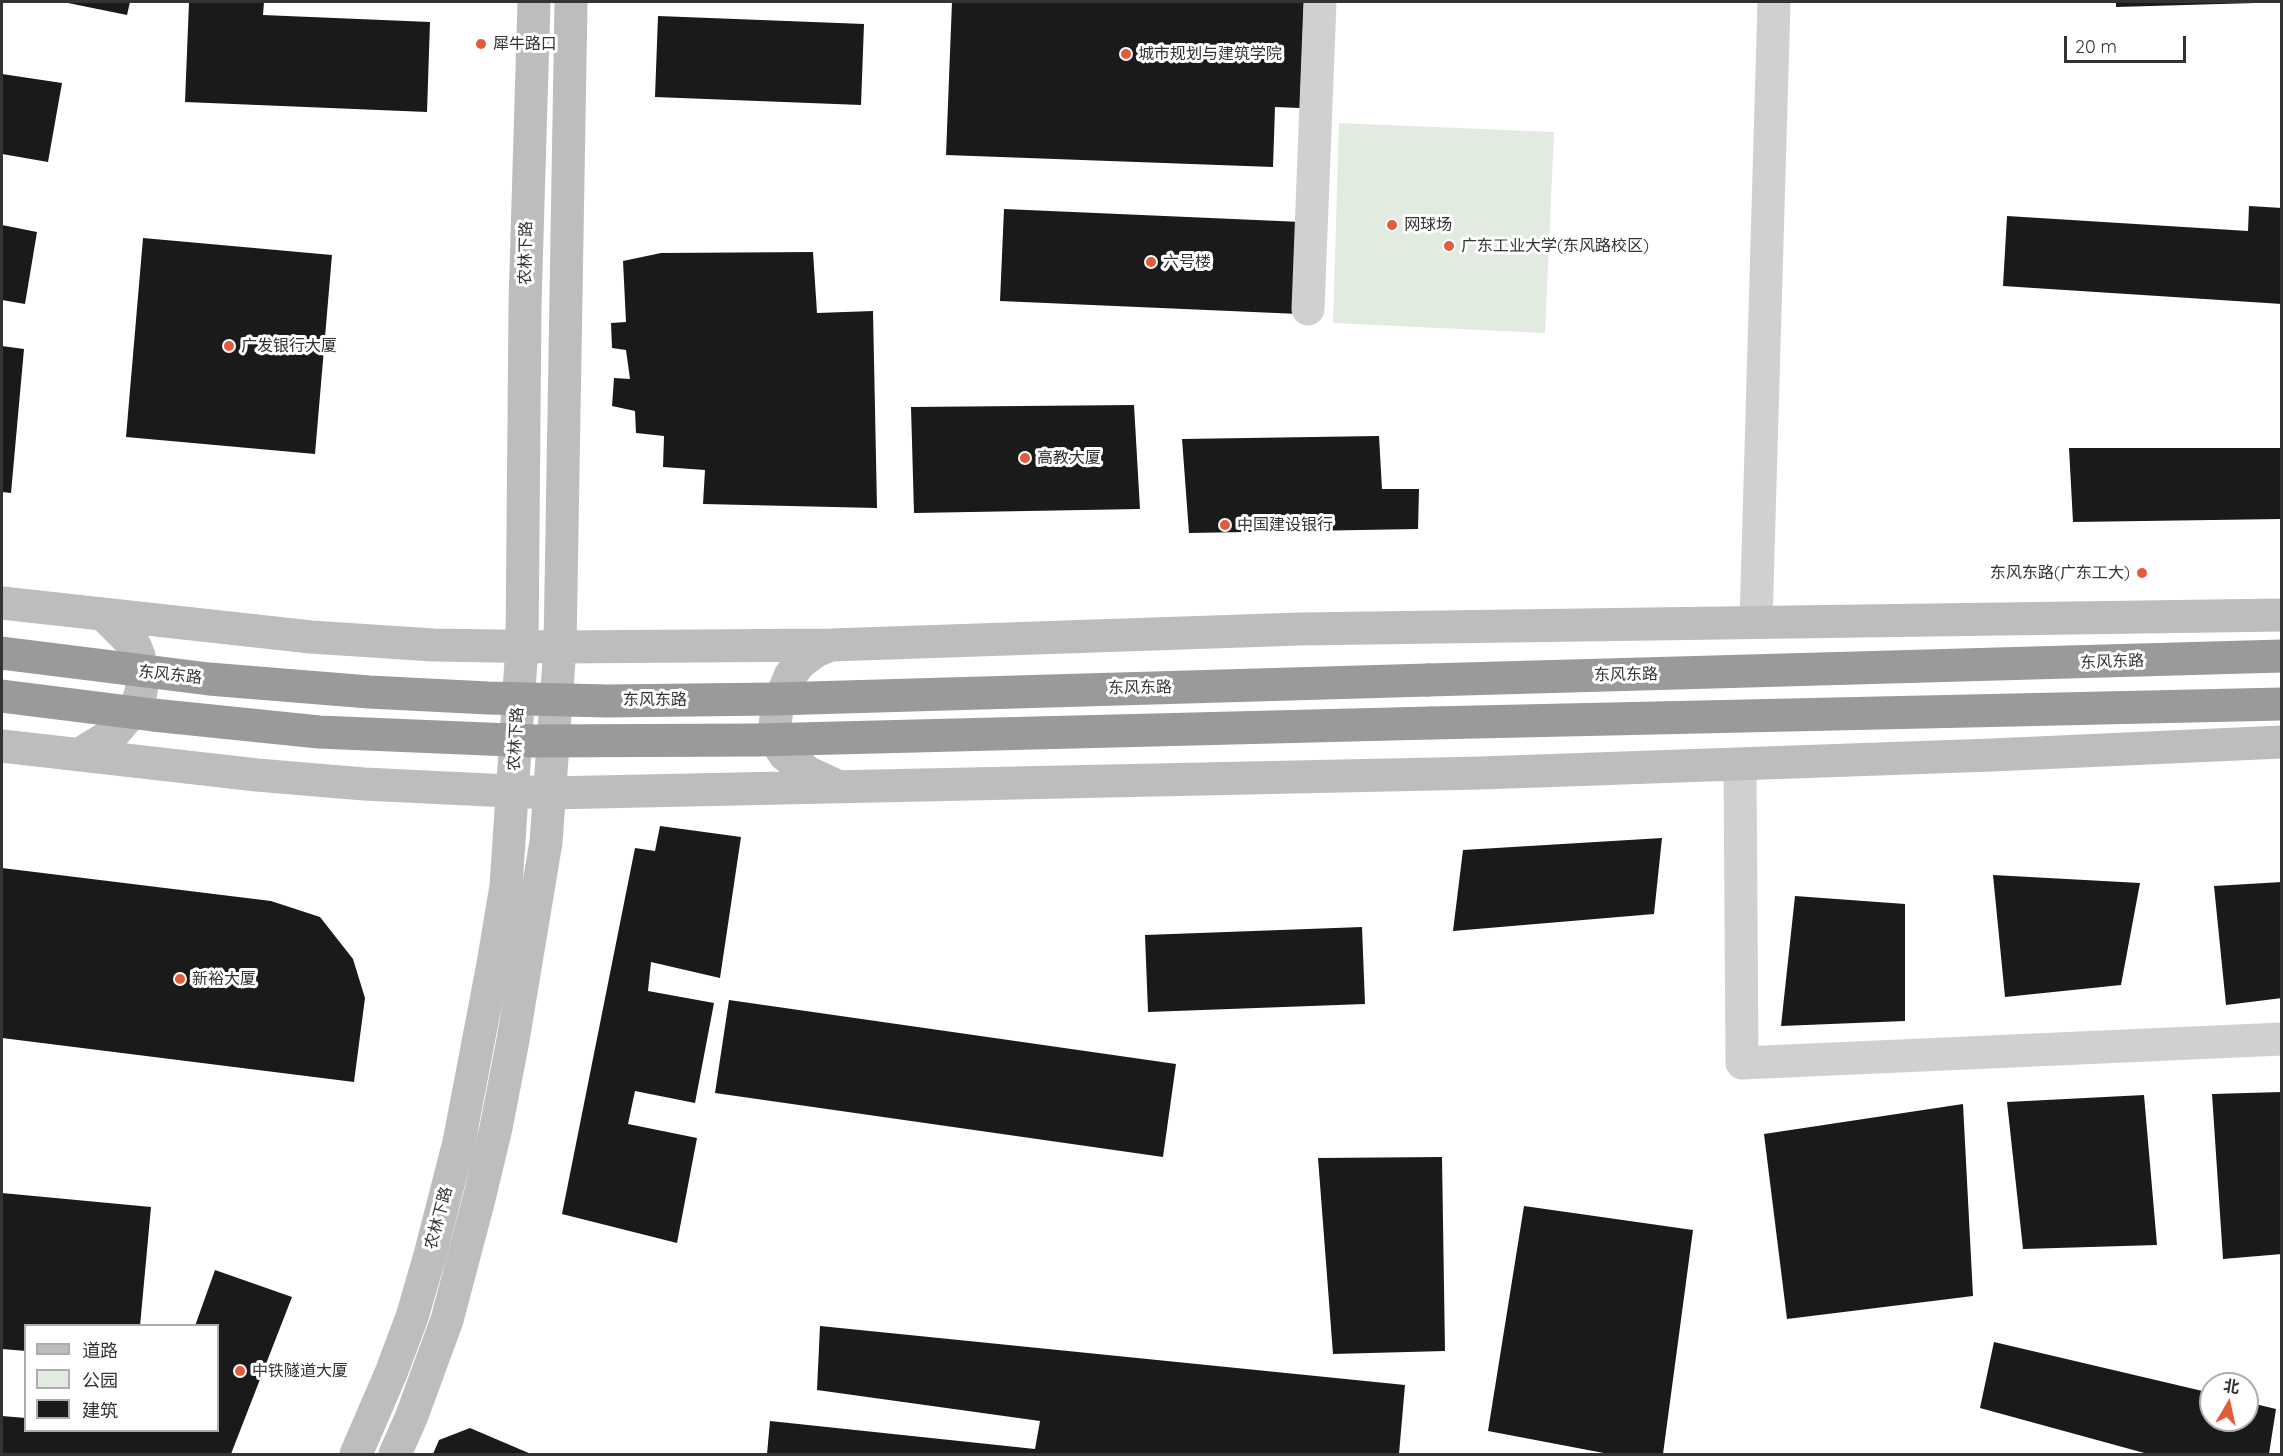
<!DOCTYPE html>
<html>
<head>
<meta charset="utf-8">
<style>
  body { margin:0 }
  #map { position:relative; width:2283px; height:1456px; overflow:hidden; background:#fff; font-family:Quicksand,"Noto Sans SC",sans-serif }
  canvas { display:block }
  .frame { position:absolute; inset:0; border:3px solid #333; pointer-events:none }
  .legend { position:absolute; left:24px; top:1324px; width:195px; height:108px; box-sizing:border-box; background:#fff; border:2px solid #adadad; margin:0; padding:8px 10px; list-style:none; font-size:18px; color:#333 }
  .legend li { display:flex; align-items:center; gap:12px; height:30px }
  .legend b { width:30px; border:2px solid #adadad }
  .north { position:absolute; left:2199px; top:1372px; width:60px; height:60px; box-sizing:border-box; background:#fff; border:2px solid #adadad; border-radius:50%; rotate:9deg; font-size:16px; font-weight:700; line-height:24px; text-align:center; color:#333 }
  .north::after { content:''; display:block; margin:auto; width:21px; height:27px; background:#e25c3c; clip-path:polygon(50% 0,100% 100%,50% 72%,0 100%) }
  .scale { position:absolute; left:2064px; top:36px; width:122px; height:27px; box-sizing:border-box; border:3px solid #333; border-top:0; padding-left:8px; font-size:18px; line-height:21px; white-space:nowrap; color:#333; -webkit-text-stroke:4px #fff; paint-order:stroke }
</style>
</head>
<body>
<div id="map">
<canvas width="2283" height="1456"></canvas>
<div class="frame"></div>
<ul class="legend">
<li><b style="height:8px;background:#bdbdbd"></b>道路</li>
<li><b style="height:16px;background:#e2ebdf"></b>公园</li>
<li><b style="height:16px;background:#1a1a1a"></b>建筑</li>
</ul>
<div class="north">北</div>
<div class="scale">20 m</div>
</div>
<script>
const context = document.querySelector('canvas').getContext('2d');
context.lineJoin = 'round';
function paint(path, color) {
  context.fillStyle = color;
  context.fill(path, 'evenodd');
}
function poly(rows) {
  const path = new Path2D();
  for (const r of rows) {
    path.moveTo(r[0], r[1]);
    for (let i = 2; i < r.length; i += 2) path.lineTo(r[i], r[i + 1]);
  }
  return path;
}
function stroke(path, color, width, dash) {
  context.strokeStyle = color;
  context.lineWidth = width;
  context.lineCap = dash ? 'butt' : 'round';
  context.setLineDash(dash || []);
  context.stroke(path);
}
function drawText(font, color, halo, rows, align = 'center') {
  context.font = font + ' Quicksand,"Noto Sans SC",sans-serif';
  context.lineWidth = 6;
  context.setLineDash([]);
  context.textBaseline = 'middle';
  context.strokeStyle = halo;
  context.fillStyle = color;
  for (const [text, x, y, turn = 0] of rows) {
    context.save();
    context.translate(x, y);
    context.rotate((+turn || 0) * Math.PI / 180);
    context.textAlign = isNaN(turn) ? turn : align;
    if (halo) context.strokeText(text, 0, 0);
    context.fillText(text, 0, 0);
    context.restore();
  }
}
const green = poly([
  [1339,123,1554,132,1545,333,1333,323]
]);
const building = poly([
  [189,2,264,2,263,15,430,22,427,112,185,102],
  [952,2,1304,2,1300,108,1275,107,1273,167,946,155],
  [2116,2,2255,2,2255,3,2116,7],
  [68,3,68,2,130,2,127,15],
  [658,16,864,24,861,105,655,97],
  [2,74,62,83,48,162,2,154],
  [2249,206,2282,208,2282,304,2003,286,2007,216,2248,231],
  [1004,209,1302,222,1299,314,1000,301],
  [2,225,37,232,25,304,2,300],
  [143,238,332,255,315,454,126,437],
  [813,252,817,313,873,311,877,508,703,504,705,470,663,467,664,436,636,433,635,411,612,406,614,378,630,379,626,350,612,348,611,323,626,322,623,261,661,253],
  [2,346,24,349,11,493,2,492],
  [1134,405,1140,509,914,513,911,407],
  [1379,436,1382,489,1419,489,1418,529,1189,533,1182,439],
  [2069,448,2282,448,2282,519,2073,522],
  [660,826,741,837,720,978,651,962,648,991,714,1003,695,1103,635,1091,628,1124,697,1138,677,1243,562,1214,635,848,655,851],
  [1662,838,1654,914,1453,931,1463,850],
  [2,868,271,901,320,917,353,959,365,998,354,1082,2,1038],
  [1993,875,2140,883,2121,985,2005,997],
  [2282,882,2282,998,2226,1005,2214,886],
  [1795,896,1905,904,1905,1021,1781,1026],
  [1362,927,1365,1004,1148,1012,1145,935],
  [729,1000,1176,1064,1163,1157,715,1093],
  [2282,1092,2282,1254,2223,1259,2212,1094],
  [2144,1095,2157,1245,2023,1249,2007,1102],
  [1963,1104,1973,1296,1787,1319,1764,1134],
  [1442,1157,1445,1351,1333,1354,1318,1158],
  [2,1193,151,1207,140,1326,26,1326,26,1351,2,1349],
  [1524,1206,1693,1230,1663,1454,1609,1454,1488,1431],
  [215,1270,292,1297,231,1454,2,1454,2,1416,26,1418,26,1430,218,1430,218,1326,195,1326],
  [820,1326,1405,1385,1399,1454,767,1454,770,1421,1035,1449,1040,1421,817,1390],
  [1994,1342,2211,1393,2211,1420,2247,1420,2247,1402,2276,1409,2269,1454,2148,1454,1980,1408],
  [470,1428,531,1454,433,1454,439,1440]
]);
const street = poly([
  [1308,309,1320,2],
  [1756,622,1774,2],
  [1740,765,1742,1063,2282,1039]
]);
const secondary = poly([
  [2,603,311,637,433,645,560,647,831,645,1300,629,2282,615],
  [831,645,816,651,799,664,790,676,777,708,775,726,777,743,785,755,809,773,835,785],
  [2,746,257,775,364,784,550,793,1481,773,1992,755,2282,742],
  [78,755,114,733,136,707,141,692,143,677,139,656,135,646,103,614],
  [356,1454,391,1373,412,1317,430,1255,459,1142,493,964,506,886,522,646,525,304,534,2],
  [395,1454,411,1418,447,1320,479,1199,496,1128,513,1040,546,842,560,647,571,2]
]);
const highway = poly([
  [1428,680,2282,656],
  [1431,723,2282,704]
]);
const highwayBridge = poly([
  [2,653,209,679,369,692,488,698,607,701,775,699,1428,680],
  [2,696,153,715,319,732,534,741,757,740,1431,723]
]);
const markers = [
  [481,44,6,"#e25c3c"],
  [1126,54,6,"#e25c3c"],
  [1392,225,6,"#e25c3c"],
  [1449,246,6,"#e25c3c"],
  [1151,262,6,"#e25c3c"],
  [229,346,6,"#e25c3c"],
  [1025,458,6,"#e25c3c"],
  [1225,525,6,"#e25c3c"],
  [2142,573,6,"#e25c3c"],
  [180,979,6,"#e25c3c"],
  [240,1371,6,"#e25c3c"]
];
const poiNames = [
  ["犀牛路口",493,44],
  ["城市规划与建筑学院",1138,54],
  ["网球场",1404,225],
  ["广东工业大学(东风路校区)",1461,246],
  ["六号楼",1163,262],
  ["广发银行大厦",241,346],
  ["高教大厦",1037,458],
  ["中国建设银行",1237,525],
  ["东风东路(广东工大)",2130,573,"right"],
  ["新裕大厦",192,979],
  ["中铁隧道大厦",252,1371]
];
const streetNames = [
  ["农林下路",526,253,-89],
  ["东风东路",2112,662,-2],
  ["东风东路",170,675,6],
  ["东风东路",1626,675,-1],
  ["东风东路",1140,688,-1],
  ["东风东路",655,700],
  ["农林下路",516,739,-87],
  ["农林下路",439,1218,-75]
];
paint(green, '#e2ebdf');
paint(building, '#1a1a1a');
stroke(street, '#d0d0d0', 33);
stroke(secondary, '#bdbdbd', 33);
stroke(highway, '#9a9a9a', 33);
stroke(highwayBridge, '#9a9a9a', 33);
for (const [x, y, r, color] of markers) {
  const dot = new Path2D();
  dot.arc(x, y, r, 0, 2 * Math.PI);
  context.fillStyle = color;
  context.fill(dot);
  stroke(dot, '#fff', 2);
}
drawText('16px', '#333', '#fff', poiNames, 'left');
drawText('16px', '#333', '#fff', streetNames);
</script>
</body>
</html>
